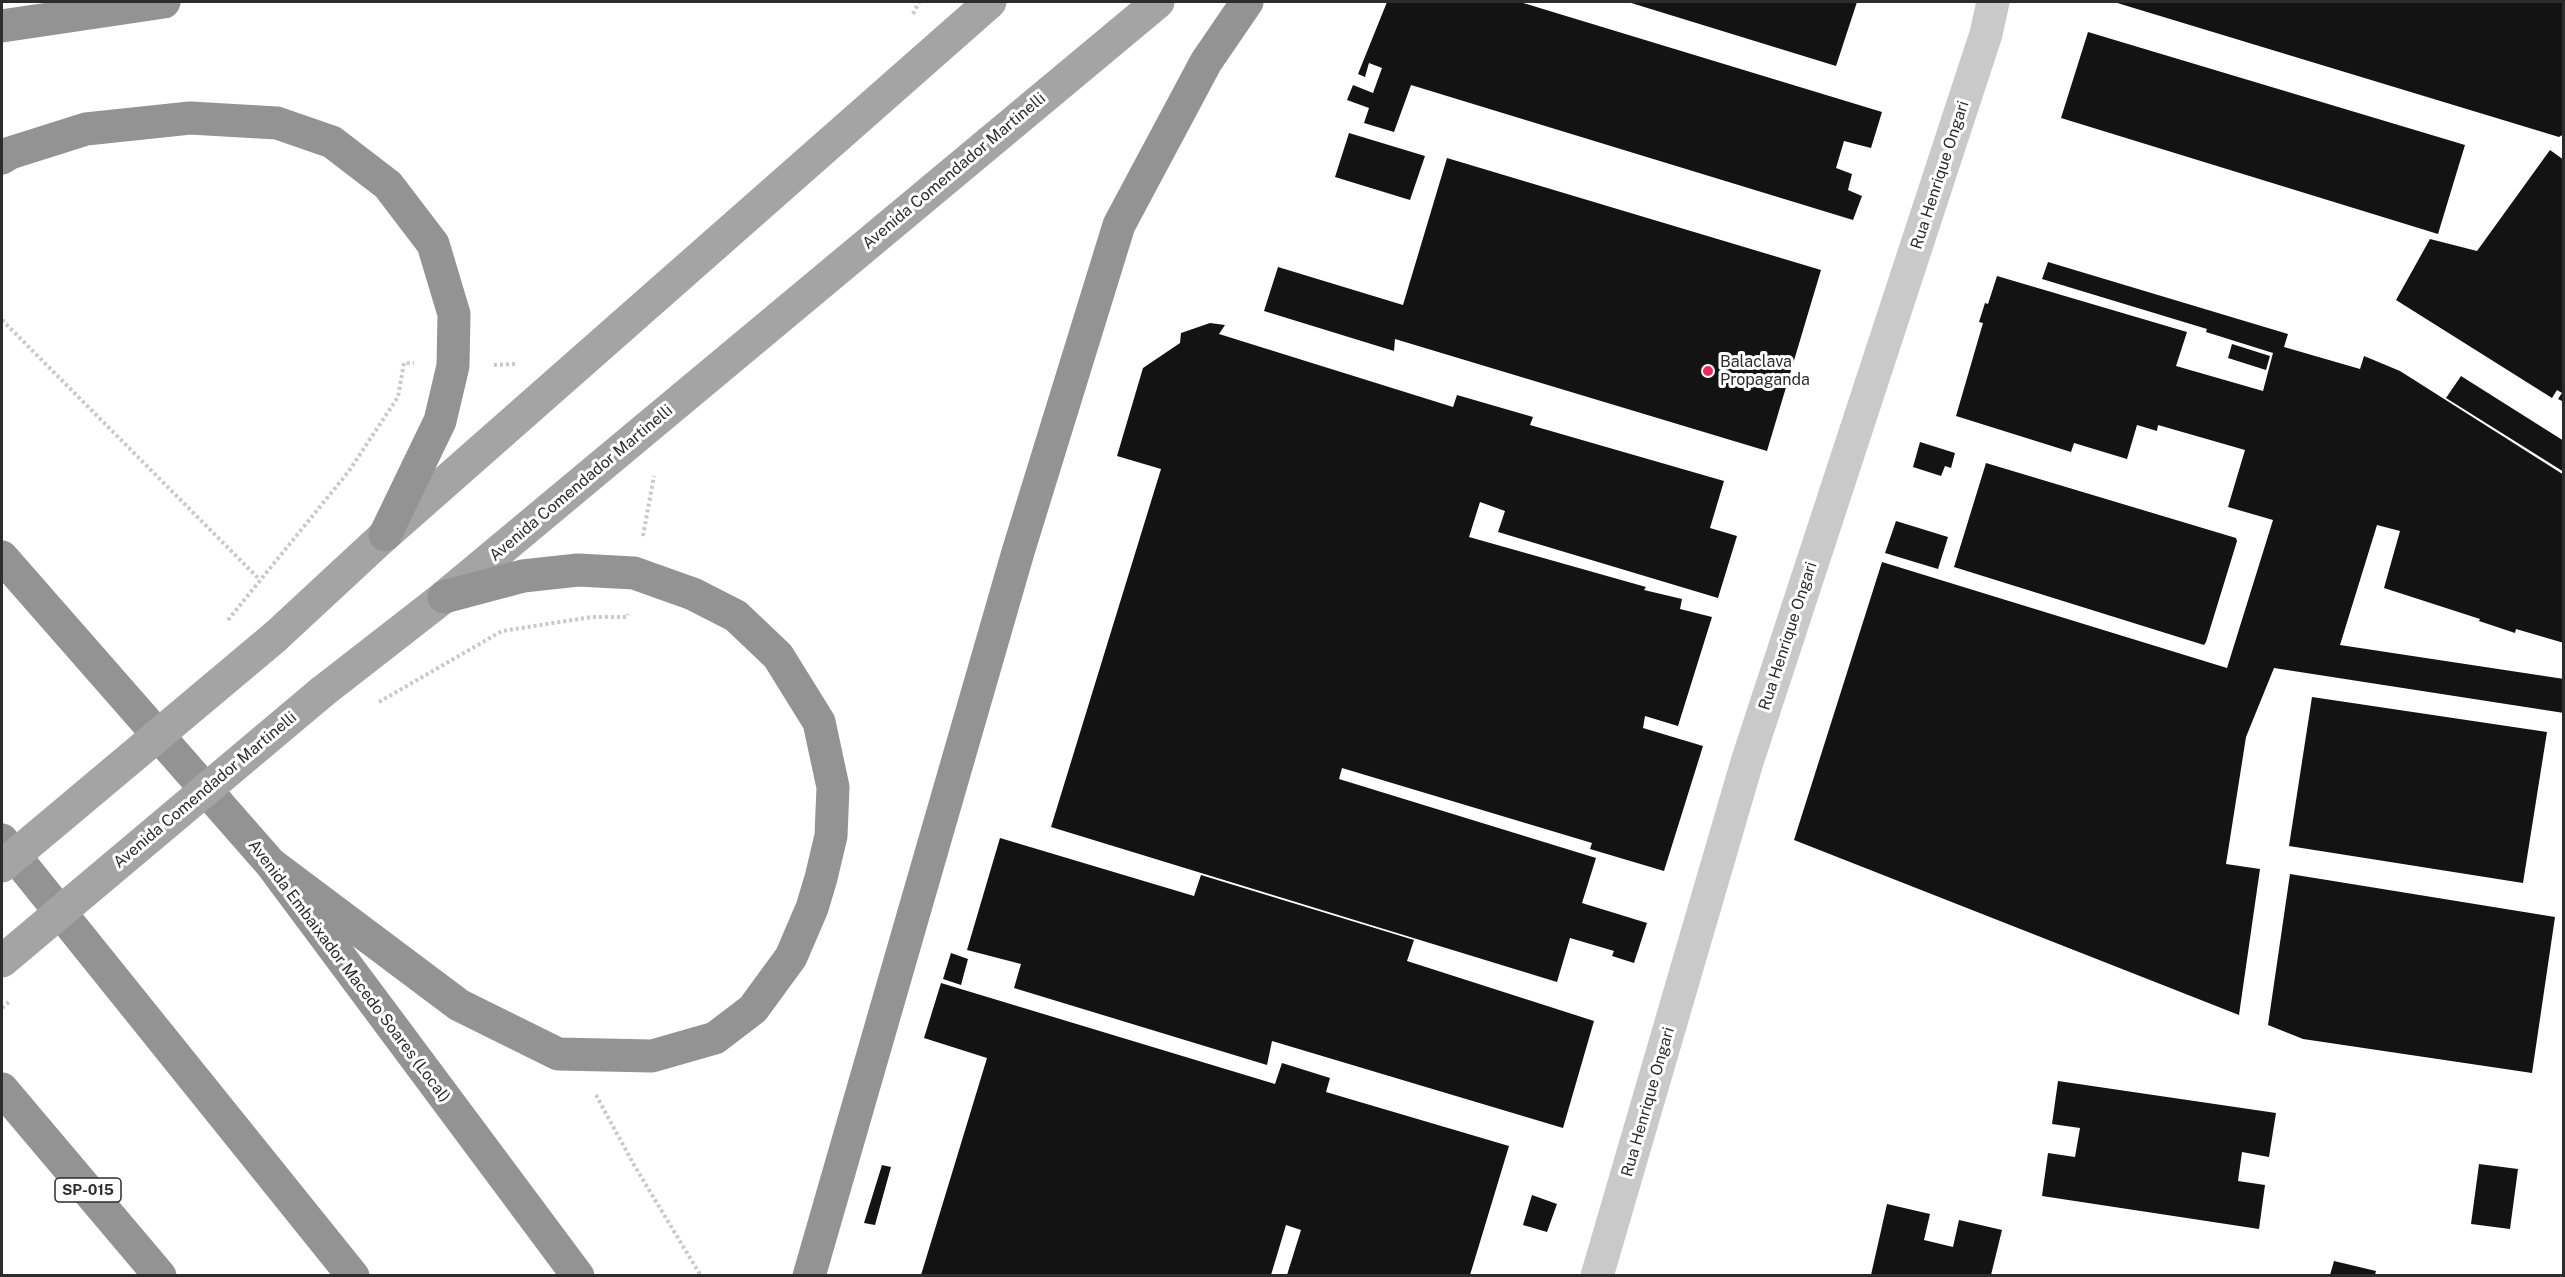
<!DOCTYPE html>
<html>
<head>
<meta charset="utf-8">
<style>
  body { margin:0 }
  #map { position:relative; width:2565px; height:1277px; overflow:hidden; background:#fff; font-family:"Public Sans",sans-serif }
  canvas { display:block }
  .frame { position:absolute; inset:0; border:3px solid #2c2c2c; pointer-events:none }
</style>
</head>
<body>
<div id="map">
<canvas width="2565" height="1277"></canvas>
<div class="frame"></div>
</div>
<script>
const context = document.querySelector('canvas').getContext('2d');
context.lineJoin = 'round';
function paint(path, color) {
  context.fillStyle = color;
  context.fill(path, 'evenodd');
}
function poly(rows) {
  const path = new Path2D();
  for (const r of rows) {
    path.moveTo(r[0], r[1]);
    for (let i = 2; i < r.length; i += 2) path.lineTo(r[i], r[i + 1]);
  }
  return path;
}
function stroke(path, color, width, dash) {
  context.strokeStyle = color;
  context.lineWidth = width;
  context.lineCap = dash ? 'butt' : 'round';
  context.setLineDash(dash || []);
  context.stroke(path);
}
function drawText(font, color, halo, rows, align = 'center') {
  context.font = font + ' "Public Sans",sans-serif';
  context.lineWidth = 6;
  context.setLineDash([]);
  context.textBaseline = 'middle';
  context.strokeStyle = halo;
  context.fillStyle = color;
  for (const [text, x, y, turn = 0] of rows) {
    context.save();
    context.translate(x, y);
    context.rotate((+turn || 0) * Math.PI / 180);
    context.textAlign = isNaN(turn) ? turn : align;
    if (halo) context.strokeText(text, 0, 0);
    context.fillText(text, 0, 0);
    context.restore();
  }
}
const building = poly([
  [1387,2,1520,2,1882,112,1871,148,1844,141,1836,168,1852,174,1848,190,1862,196,1853,220,1411,85,1394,132,1364,123,1369,108,1347,100,1353,85,1373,93,1382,68,1369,63,1365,77,1358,74],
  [1628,2,1857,2,1836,66],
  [2114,2,2564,2,2564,134,2559,137],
  [2088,32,2465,145,2438,234,2061,118],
  [1349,133,1425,156,1410,200,1335,177],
  [2550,150,2564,160,2564,402,2558,399,2562,393,2557,390,2552,398,2396,300,2430,239,2477,251],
  [1447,158,1821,270,1767,451,1395,339,1394,351,1264,311,1278,267,1403,305],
  [2048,262,2288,334,2284,347,2360,369,2364,356,2400,371,2564,475,2564,643,2516,629,2515,633,2479,621,2480,619,2384,588,2400,531,2377,525,2340,645,2564,679,2564,713,2274,668,2246,737,2226,864,2260,869,2239,1015,1794,840,1882,562,2227,668,2273,520,2228,507,2245,450,2158,425,2157,431,2137,425,2127,459,2074,443,2071,452,1956,416,1983,323,1979,322,1985,303,1988,304,1997,276,2187,332,2176,366,2263,391,2273,353,2206,332,2207,329,2042,279],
  [1210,323,1225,325,1219,334,1453,407,1457,395,1533,417,1530,425,1724,481,1710,528,1737,536,1718,598,1498,532,1505,511,1480,502,1469,537,1646,587,1644,590,1682,599,1680,609,1712,617,1678,726,1645,716,1643,728,1703,746,1664,871,1590,849,1592,843,1342,768,1339,779,1596,858,1582,903,1647,923,1634,963,1612,956,1614,951,1570,938,1557,982,1051,827,1161,469,1117,456,1143,368,1180,343,1181,333],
  [2232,344,2270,356,2266,370,2228,358],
  [2461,376,2564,441,2564,472,2446,398],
  [1920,442,1955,453,1951,468,1945,466,1941,476,1913,467],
  [1986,463,2236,538,2237,541,2206,642,2204,645,1954,567],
  [1896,521,1948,537,1938,569,1885,553],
  [2312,697,2547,732,2523,883,2289,846],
  [1000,838,1194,896,1201,875,1414,940,1407,961,1594,1021,1563,1128,1272,1041,1267,1065,1014,988,1021,964,967,950],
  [2290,874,2555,917,2532,1073,2303,1039,2268,1025],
  [951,953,968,959,961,985,943,979],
  [941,983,1275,1084,1282,1063,1330,1078,1326,1092,1509,1146,1470,1275,1287,1275,1301,1230,1286,1225,1271,1275,921,1275,987,1058,924,1038],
  [2058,1081,2276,1113,2269,1157,2242,1152,2238,1181,2265,1185,2259,1229,2042,1196,2048,1153,2075,1157,2080,1128,2052,1124],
  [2479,1164,2518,1169,2510,1229,2471,1224],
  [882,1165,891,1167,875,1225,864,1223],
  [1532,1195,1557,1204,1547,1232,1523,1225],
  [1887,1204,1930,1214,1924,1240,1953,1247,1959,1220,2002,1230,1991,1275,1871,1275],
  [2334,1261,2376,1271,2375,1275,2330,1275]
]);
const path = poly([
  [913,14,919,2],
  [2,320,260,580],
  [494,365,516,364],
  [643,536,654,476],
  [228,620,349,471,398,397,404,363,414,363],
  [379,702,502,631,592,617,627,617,628,614],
  [596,1095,634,1165,701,1276]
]);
const minor = poly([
  [1597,1276,1747,762,1986,34,1993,2]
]);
const major = poly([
  [275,637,385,535,990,2],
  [322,692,444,597,1158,2]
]);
const highway = poly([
  [2,26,164,2],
  [2,158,10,153,86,129,190,118,277,123,332,142,388,185,433,244,454,314,453,366,440,421,385,535],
  [2,557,271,864,578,1276],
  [2,840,353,1276],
  [271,864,459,1005,558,1054,652,1056,715,1038,753,1009,791,957,812,908,821,878,831,836,833,787,819,722,778,656,736,616,693,594,634,573,578,570,523,576,444,597],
  [2,1089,160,1276],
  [809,1276,1018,552,1119,225,1206,62,1247,2]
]);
const pathBridge = poly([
  [2,1008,10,1001]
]);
const majorBridge = poly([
  [2,866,275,637],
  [2,961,322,692]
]);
const markers = [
  [1708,371,6,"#e72a5f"]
];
const shields = [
  [88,1190,66]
];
const shieldNames = [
  ["SP-015",88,1190]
];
const streetNames = [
  ["Avenida Comendador Martinelli",954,171,-40],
  ["Rua Henrique Ongari",1940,175,-72],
  ["Avenida Comendador Martinelli",581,483,-40],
  ["Rua Henrique Ongari",1788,636,-72],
  ["Avenida Comendador Martinelli",205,790,-40],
  ["Avenida Embaixador Macedo Soares (Local)",349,971,53],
  ["Rua Henrique Ongari",1648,1102,-74]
];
const poiNames = [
  ["Balaclava",1720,362],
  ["Propaganda",1720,380]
];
paint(building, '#131313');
stroke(path, '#c9c9c9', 4, [3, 3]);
stroke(minor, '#c9c9c9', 33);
stroke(major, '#a4a4a4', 33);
stroke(highway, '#939393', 33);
stroke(pathBridge, '#c9c9c9', 4, [3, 3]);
stroke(majorBridge, '#a4a4a4', 33);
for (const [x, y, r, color] of markers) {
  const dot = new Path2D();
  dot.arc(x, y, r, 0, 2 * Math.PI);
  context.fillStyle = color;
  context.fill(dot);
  stroke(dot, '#fff', 2);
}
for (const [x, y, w] of shields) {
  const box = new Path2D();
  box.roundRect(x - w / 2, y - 12, w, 24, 4.5);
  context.fillStyle = '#fff';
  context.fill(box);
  stroke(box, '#2c2c2c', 1.5);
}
drawText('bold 15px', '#2c2c2c', null, shieldNames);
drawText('16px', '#2c2c2c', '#fff', streetNames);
drawText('16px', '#2c2c2c', '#fff', poiNames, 'left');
</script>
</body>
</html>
